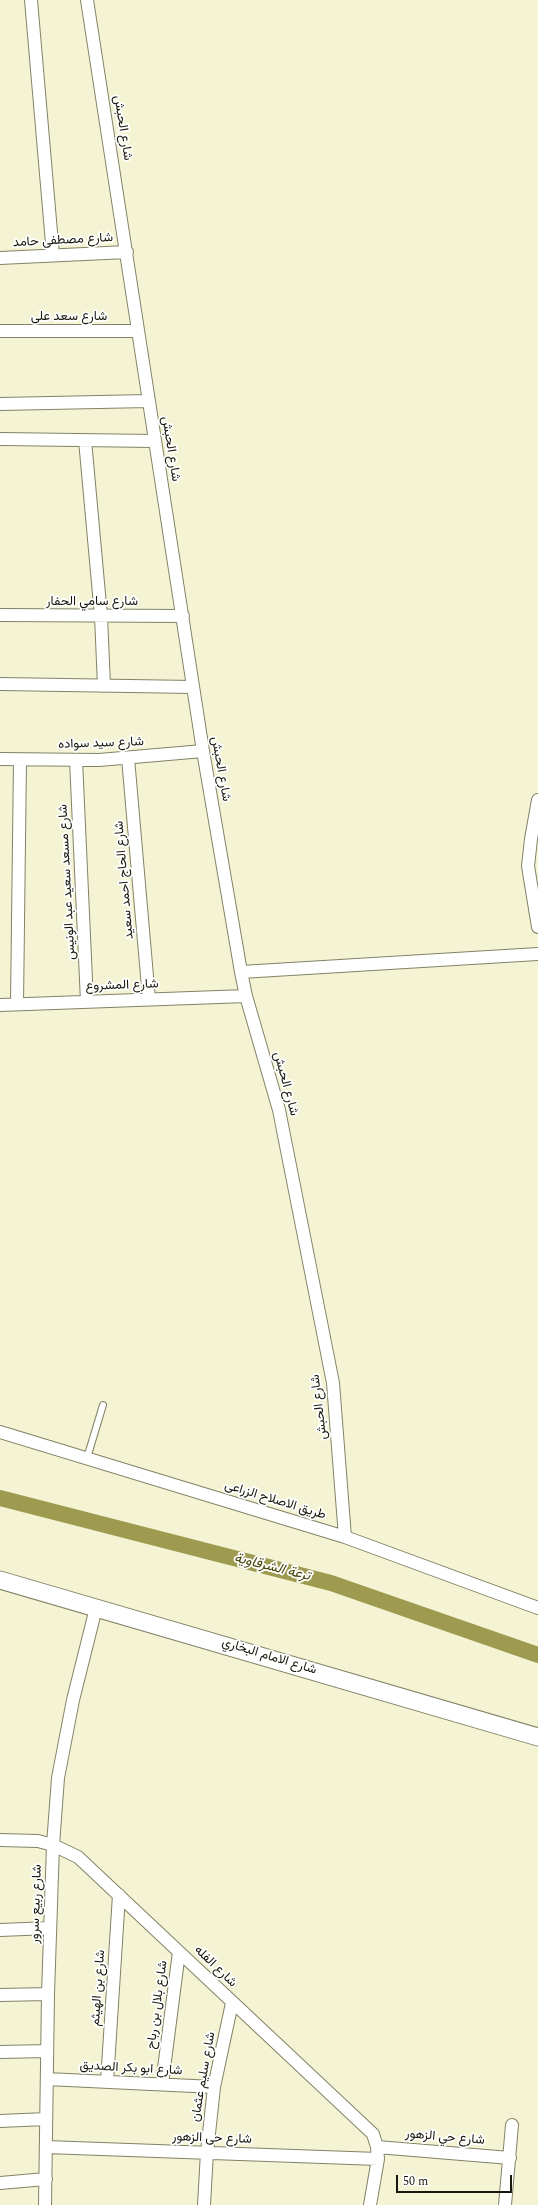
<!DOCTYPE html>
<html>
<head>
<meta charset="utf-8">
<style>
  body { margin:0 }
  #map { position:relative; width:538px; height:2205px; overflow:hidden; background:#f4f4d5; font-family:Spectral,serif }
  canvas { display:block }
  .scale { position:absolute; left:396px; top:2175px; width:116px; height:18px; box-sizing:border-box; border:2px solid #17170c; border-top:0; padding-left:5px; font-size:12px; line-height:14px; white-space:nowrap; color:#17170c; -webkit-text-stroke:3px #fff; paint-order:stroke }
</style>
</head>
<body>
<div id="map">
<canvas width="538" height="2205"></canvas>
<div class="scale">50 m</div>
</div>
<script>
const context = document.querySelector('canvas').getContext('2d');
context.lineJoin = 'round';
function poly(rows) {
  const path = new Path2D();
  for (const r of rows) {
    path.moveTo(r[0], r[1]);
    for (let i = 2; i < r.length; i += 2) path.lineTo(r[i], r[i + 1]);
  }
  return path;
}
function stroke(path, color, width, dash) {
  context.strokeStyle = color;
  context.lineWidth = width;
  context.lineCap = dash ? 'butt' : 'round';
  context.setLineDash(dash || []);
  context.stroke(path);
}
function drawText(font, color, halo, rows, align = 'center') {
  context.font = font + ' Spectral,Vazirmatn,serif';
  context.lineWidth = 3.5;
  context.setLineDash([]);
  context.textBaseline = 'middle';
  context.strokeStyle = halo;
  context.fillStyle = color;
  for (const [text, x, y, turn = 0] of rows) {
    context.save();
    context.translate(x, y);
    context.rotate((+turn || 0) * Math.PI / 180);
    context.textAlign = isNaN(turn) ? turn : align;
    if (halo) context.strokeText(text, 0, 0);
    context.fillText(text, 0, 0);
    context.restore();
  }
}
const canal = poly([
  [0,1498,331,1583,538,1655]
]);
const lane = poly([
  [87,1458,103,1405]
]);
const street = poly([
  [31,0,53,255],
  [87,0,203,751,241,972,246,996,279,1110,333,1383,345,1537],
  [0,258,127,252],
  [0,331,138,331],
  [0,404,148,401],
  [0,439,155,441],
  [85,440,101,616,104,686],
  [0,615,183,616],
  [0,684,193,687],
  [128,758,149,999],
  [0,759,99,760,203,751],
  [76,760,87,1002],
  [538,800,531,839,528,866,538,927],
  [241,972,538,954],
  [17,1004,20,760],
  [0,1005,246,996],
  [0,1432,345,1537,538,1608],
  [0,1840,38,1841,53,1845,78,1857,373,2134,377,2147,378,2159,370,2205],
  [0,1930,50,1928],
  [0,1995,48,1994],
  [0,2052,47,2051],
  [47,2079,214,2087],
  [107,2082,119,1895],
  [162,2084,179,1952],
  [0,2121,46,2119],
  [46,2147,378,2159],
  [377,2147,510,2158],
  [0,2183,46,2179],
  [45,2205,48,1994,53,1845,58,1778,73,1700,96,1608],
  [204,2205,207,2152,214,2087,232,2003],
  [505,2205,512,2125]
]);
const secondary = poly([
  [0,1580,538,1737]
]);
const streetNames = [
  ["شارع الحبش",122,128,81],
  ["شارع مصطفى حامد",63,241,-3],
  ["شارع سعد على",69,317],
  ["شارع الحبش",170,449,81],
  ["شارع سامي الحفار",92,602],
  ["شارع سيد سواده",101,744,-2],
  ["شارع الحبش",220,769,80],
  ["شارع الحاج احمد سعيد",125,880,-95],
  ["شارع مسعد سعيد عبد الونيس",68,882,-93],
  ["شارع المشروع",122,986,-2],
  ["شارع الحبش",285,1084,75],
  ["شارع الحبش",320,1407,-97],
  ["طريق الاصلاح الزراعى",275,1501,17],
  ["شارع الامام البخاري",269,1657,17],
  ["شارع ربيع سرور",37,1904,-88],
  ["شارع الفله",215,1967,44],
  ["شارع بن الهيثم",99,1988,-86],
  ["شارع بلال بن رباح",158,2005,-82],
  ["شارع ابو بكر الصديق",131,2069,3],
  ["شارع سليم عثمان",204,2077,-80],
  ["شارع حي الزهور",445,2138,5],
  ["شارع حى الزهور",212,2139,2]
];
const waterNames = [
  ["ترعة الشرقاوية",272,1568,14]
];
stroke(canal, '#9e9b50', 16);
stroke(lane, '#838266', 8);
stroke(street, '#838266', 14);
stroke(secondary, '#838266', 19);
stroke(lane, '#fff', 6);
stroke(street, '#fff', 12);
stroke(secondary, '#fff', 17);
drawText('13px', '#17170c', '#fff', streetNames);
drawText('italic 14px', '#464306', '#fff', waterNames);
</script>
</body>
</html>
